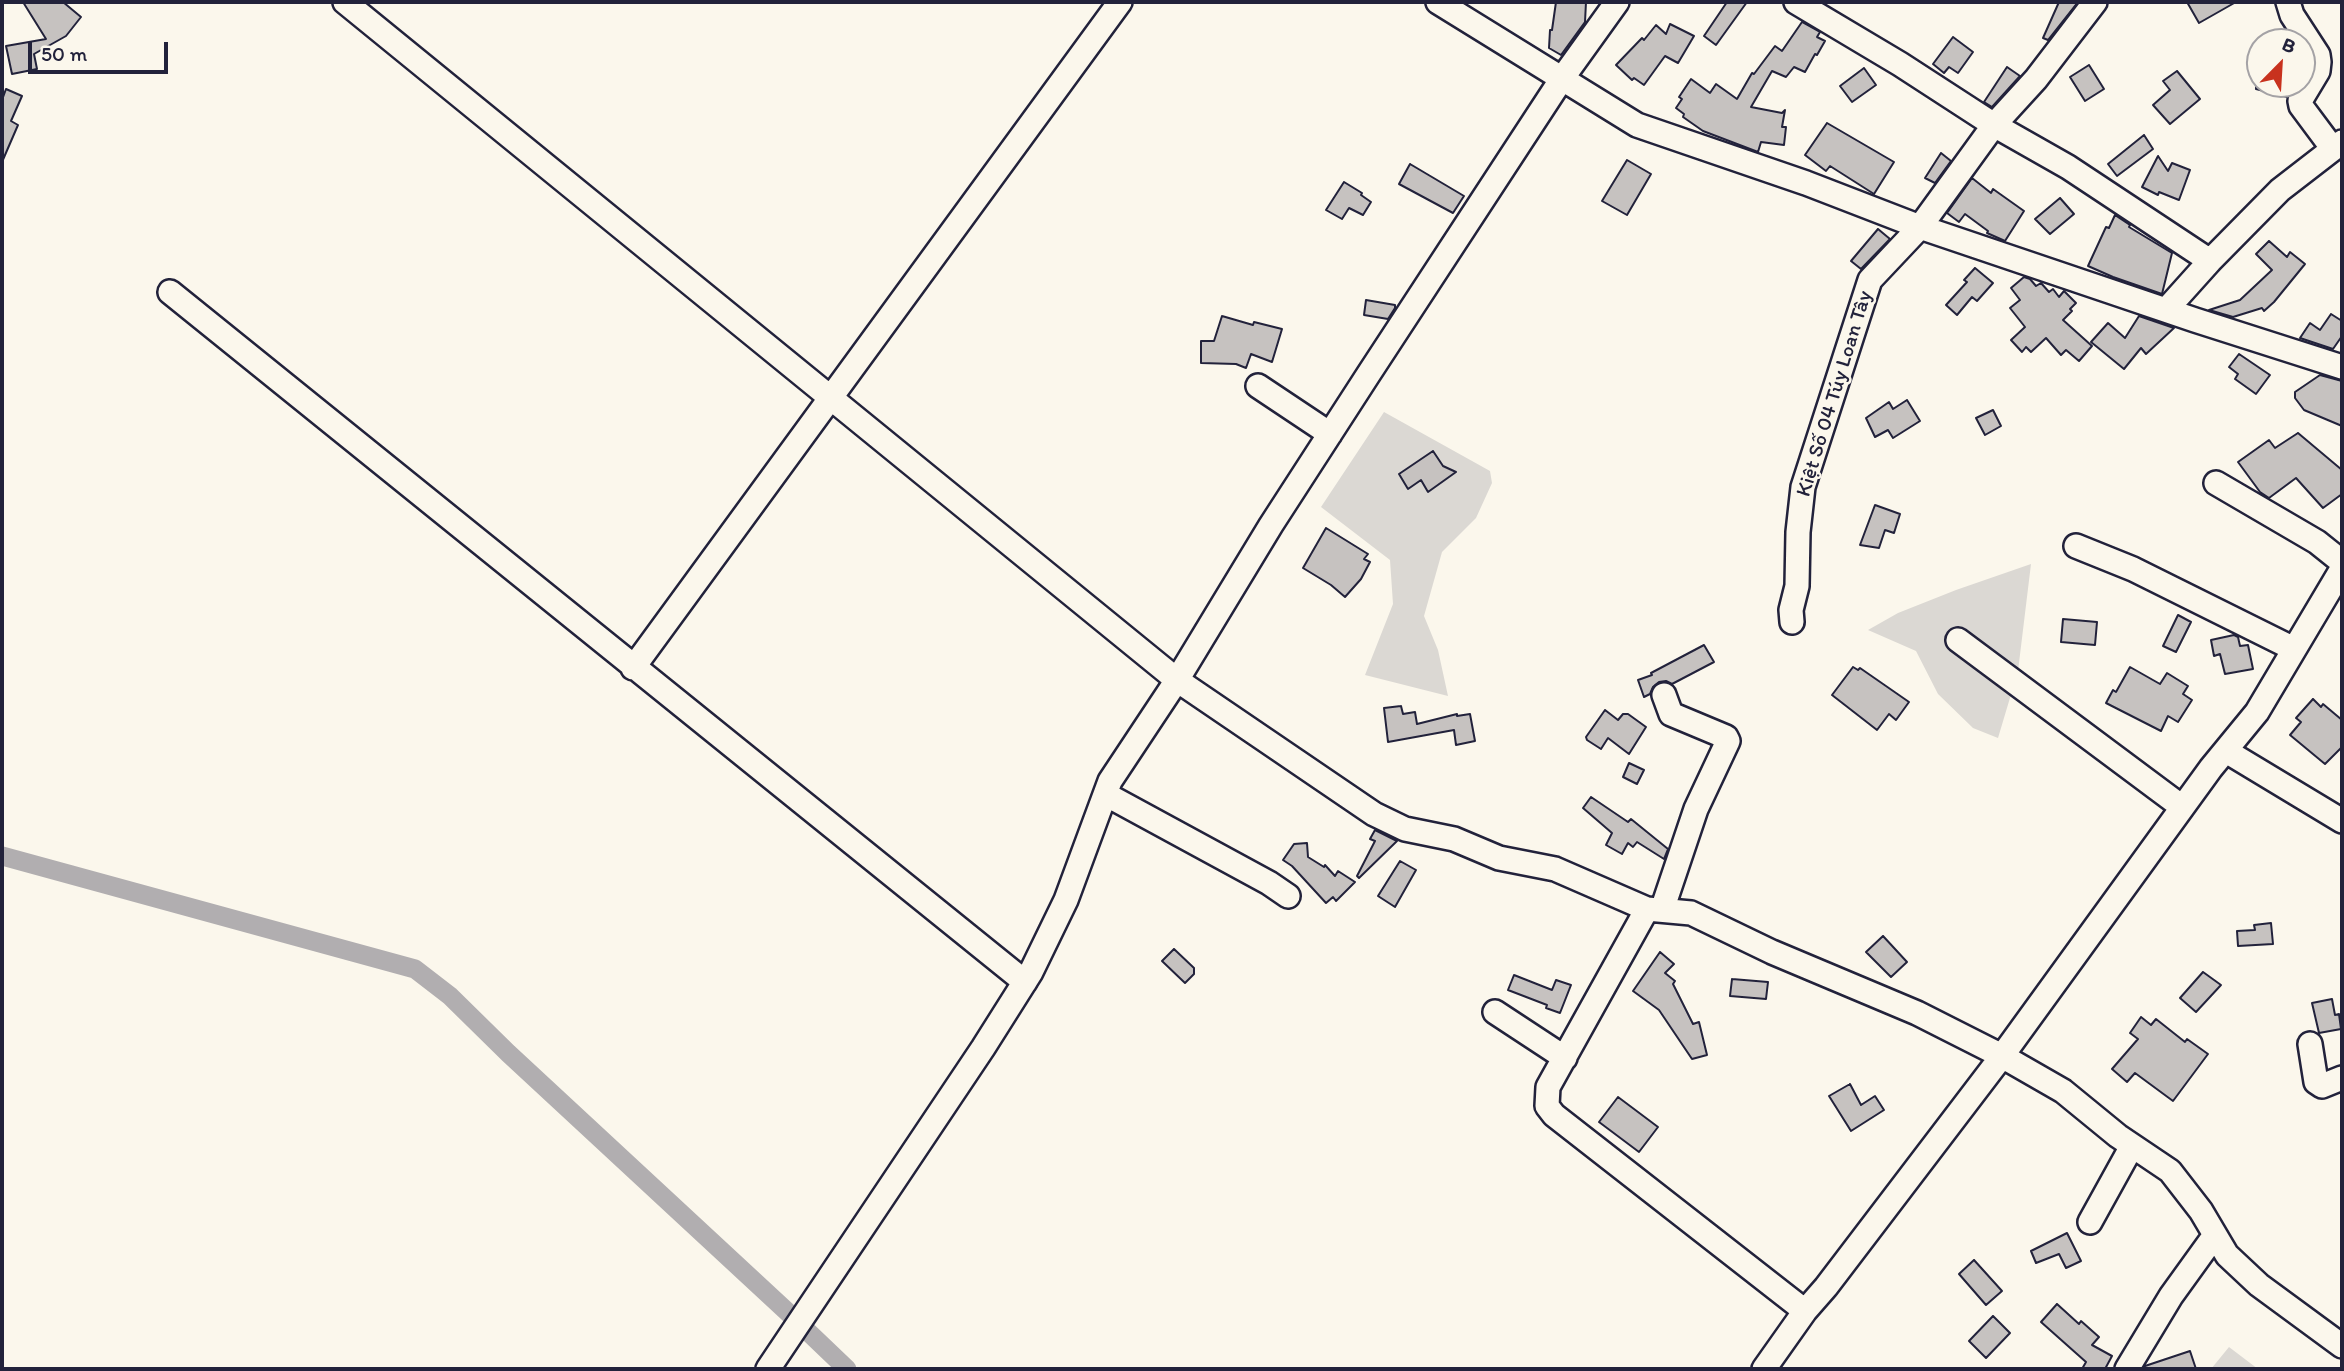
<!DOCTYPE html>
<html>
<head>
<meta charset="utf-8">
<style>
  body { margin:0 }
  #map { position:relative; width:2344px; height:1371px; overflow:hidden; background:#fbf7ec; font-family:Itim,sans-serif }
  canvas { display:block }
  .frame { position:absolute; inset:0; border:4px solid #22223b; pointer-events:none }
  .north { position:absolute; left:2246px; top:28px; width:70px; height:70px; box-sizing:border-box; background:#fbf7ec; border:2px solid #a4a2a5; border-radius:50%; rotate:24deg; font-size:19px; font-weight:700; line-height:28px; text-align:center; color:#22223b }
  .north::after { content:''; display:block; margin:auto; width:24px; height:32px; background:#c8321e; clip-path:polygon(50% 0,100% 100%,50% 72%,0 100%) }
  .scale { position:absolute; left:28px; top:42px; width:140px; height:32px; box-sizing:border-box; border:4px solid #22223b; border-top:0; padding-left:9px; font-size:21px; line-height:24px; white-space:nowrap; color:#22223b; -webkit-text-stroke:5px #fbf7ec; paint-order:stroke }
</style>
</head>
<body>
<div id="map">
<canvas width="2344" height="1371"></canvas>
<div class="frame"></div>
<div class="north">B</div>
<div class="scale">50 m</div>
</div>
<script>
const context = document.querySelector('canvas').getContext('2d');
context.lineJoin = 'round';
function paint(path, color) {
  context.fillStyle = color;
  context.fill(path, 'evenodd');
}
function poly(rows) {
  const path = new Path2D();
  for (const r of rows) {
    path.moveTo(r[0], r[1]);
    for (let i = 2; i < r.length; i += 2) path.lineTo(r[i], r[i + 1]);
  }
  return path;
}
function stroke(path, color, width, dash) {
  context.strokeStyle = color;
  context.lineWidth = width;
  context.lineCap = dash ? 'butt' : 'round';
  context.setLineDash(dash || []);
  context.stroke(path);
}
function drawText(font, color, halo, rows, align = 'center') {
  context.font = font + ' Itim,sans-serif';
  context.lineWidth = 5;
  context.setLineDash([]);
  context.textBaseline = 'middle';
  context.strokeStyle = halo;
  context.fillStyle = color;
  for (const [text, x, y, turn = 0] of rows) {
    context.save();
    context.translate(x, y);
    context.rotate((+turn || 0) * Math.PI / 180);
    context.textAlign = isNaN(turn) ? turn : align;
    if (halo) context.strokeText(text, 0, 0);
    context.fillText(text, 0, 0);
    context.restore();
  }
}
const green = poly([
  [1384,412,1490,471,1492,483,1476,518,1442,552,1424,616,1438,650,1448,696,1365,675,1393,604,1390,560,1321,507],
  [2031,564,2018,671,1998,738,1973,728,1938,694,1916,651,1868,630,1898,613,1956,590],
  [2229,1347,2258,1369,2211,1369]
]);
const canal = poly([
  [2,856,415,969,450,996,508,1053,795,1319],
  [803,1327,847,1369]
]);
const building = poly([
  [23,2,63,2,81,17,66,36,34,54,37,69,12,74,6,46,46,39,23,2],
  [1556,2,1586,2,1585,22,1561,55,1549,48,1550,30,1552,30,1556,2],
  [1727,2,1747,2,1716,45,1704,36,1727,2],
  [2059,2,2078,2,2048,40,2043,38,2059,2],
  [2187,2,2236,2,2199,23,2187,2],
  [1802,22,1820,32,1817,37,1825,41,1817,55,1815,54,1805,72,1794,67,1786,77,1772,71,1751,107,1782,113,1785,110,1782,127,1786,127,1784,145,1761,142,1758,152,1703,131,1683,117,1684,114,1676,108,1682,99,1679,97,1691,79,1710,93,1716,84,1737,99,1752,73,1754,74,1775,46,1782,51,1802,22],
  [1670,24,1694,36,1678,63,1665,56,1644,85,1634,78,1632,80,1616,65,1642,38,1644,40,1656,25,1666,34,1670,24],
  [1953,37,1973,52,1958,73,1949,67,1944,73,1933,64,1953,37],
  [2089,65,2104,89,2085,101,2070,77,2089,65],
  [2007,67,2020,76,1992,107,1984,102,2007,67],
  [1864,68,1876,85,1852,102,1840,86,1864,68],
  [2177,71,2200,99,2170,124,2153,105,2170,90,2163,81,2177,71],
  [2256,84,2294,84,2287,97,2256,89,2256,84],
  [6,89,22,96,11,121,18,125,2,162,2,100,6,89],
  [1827,123,1894,162,1874,194,1830,166,1826,171,1805,155,1827,123],
  [2144,135,2153,149,2117,176,2108,164,2144,135],
  [1941,153,1951,161,1935,183,1925,178,1941,153],
  [2158,156,2168,171,2172,163,2190,170,2179,200,2159,192,2158,195,2142,187,2158,156],
  [1627,160,1651,174,1627,215,1602,201,1627,160],
  [1410,164,1464,196,1453,213,1399,184,1410,164],
  [1972,178,1991,193,1993,189,2024,211,2005,241,1987,233,1988,231,1965,214,1959,222,1947,213,1972,178],
  [1344,182,1362,193,1361,195,1371,202,1363,215,1349,208,1342,219,1326,210,1344,182],
  [2060,198,2074,214,2050,234,2035,219,2060,198],
  [2115,215,2130,225,2129,227,2172,253,2162,294,2113,277,2088,266,2106,227,2109,228,2115,215],
  [1878,229,1890,239,1861,269,1851,261,1878,229],
  [2269,241,2287,257,2290,252,2305,264,2274,302,2264,311,2262,308,2233,317,2209,310,2240,300,2272,270,2256,254,2269,241],
  [1975,268,1993,283,1977,301,1972,297,1957,315,1946,305,1967,282,1964,280,1975,268],
  [2024,277,2030,279,2036,286,2041,283,2049,292,2053,289,2059,297,2064,291,2076,303,2070,309,2072,311,2063,320,2092,346,2079,361,2066,350,2061,355,2046,338,2031,352,2026,347,2022,352,2011,340,2025,327,2010,308,2020,300,2011,288,2024,277],
  [1366,300,1395,305,1395,308,1388,319,1364,315,1366,300],
  [2331,314,2342,321,2342,336,2333,349,2300,338,2310,323,2320,330,2331,314],
  [1222,316,1253,325,1254,322,1282,329,1272,362,1251,354,1246,368,1236,364,1201,363,1201,341,1214,341,1222,316],
  [2139,316,2174,328,2146,354,2141,348,2124,369,2091,342,2108,323,2125,338,2139,316],
  [2239,354,2270,375,2256,394,2235,379,2238,374,2229,367,2239,354],
  [2320,375,2342,381,2342,426,2304,410,2295,398,2295,392,2320,375],
  [1907,400,1920,421,1893,438,1888,430,1875,437,1866,418,1889,402,1893,409,1907,400],
  [1993,410,2001,426,1985,435,1976,418,1993,410],
  [2298,433,2342,470,2342,494,2323,508,2296,478,2269,498,2260,492,2238,462,2269,440,2275,448,2298,433],
  [1433,451,1443,466,1456,472,1428,492,1421,480,1408,489,1399,474,1433,451],
  [1875,505,1900,514,1894,533,1885,530,1879,548,1860,545,1875,505],
  [1326,528,1368,554,1364,559,1370,562,1361,579,1345,597,1331,585,1303,568,1326,528],
  [2178,615,2191,622,2176,652,2163,646,2178,615],
  [2063,619,2097,622,2095,645,2061,642,2063,619],
  [2234,635,2238,637,2240,646,2248,645,2253,669,2225,674,2220,654,2214,656,2211,640,2234,635],
  [1704,645,1714,662,1672,684,1666,681,1659,682,1653,687,1650,694,1644,697,1638,680,1652,675,1651,673,1704,645],
  [1853,667,1858,670,1860,668,1909,702,1896,720,1889,714,1877,730,1832,695,1853,667],
  [2130,667,2160,684,2167,673,2188,686,2183,694,2192,700,2178,722,2168,716,2161,731,2106,703,2113,690,2116,692,2130,667],
  [2313,699,2321,707,2323,704,2342,720,2342,747,2325,764,2290,735,2301,722,2296,718,2313,699],
  [1401,706,1403,714,1415,712,1417,724,1457,714,1457,716,1470,714,1475,741,1456,745,1454,730,1388,742,1384,708,1401,706],
  [1605,710,1618,720,1623,714,1628,714,1646,727,1629,754,1608,738,1601,749,1587,740,1586,737,1605,710],
  [1629,763,1644,770,1637,784,1623,777,1629,763],
  [1591,797,1628,822,1631,819,1668,849,1664,859,1637,842,1633,847,1628,843,1622,854,1606,845,1612,833,1583,808,1591,797],
  [1375,830,1397,841,1359,878,1357,876,1375,841,1370,839,1375,830],
  [1307,843,1308,857,1324,867,1325,865,1335,876,1338,871,1355,882,1336,901,1333,897,1326,903,1292,866,1283,860,1294,844,1307,843],
  [1400,861,1416,870,1395,907,1378,896,1400,861],
  [2271,923,2273,944,2238,946,2237,931,2255,930,2254,925,2271,923],
  [1883,936,1907,962,1891,977,1866,952,1883,936],
  [1174,949,1194,968,1194,974,1185,983,1162,961,1174,949],
  [1660,952,1674,964,1665,973,1675,981,1673,984,1693,1024,1699,1022,1707,1055,1692,1059,1659,1010,1633,991,1660,952],
  [2203,972,2221,985,2196,1012,2180,998,2203,972],
  [1514,975,1552,990,1556,980,1571,985,1560,1013,1546,1008,1547,1005,1508,990,1514,975],
  [1732,979,1768,982,1766,999,1730,996,1732,979],
  [2332,999,2335,1015,2339,1014,2341,1029,2319,1033,2312,1003,2332,999],
  [2141,1017,2151,1025,2156,1019,2185,1042,2187,1039,2208,1054,2173,1101,2135,1073,2127,1082,2112,1069,2138,1039,2130,1033,2141,1017],
  [1850,1084,1861,1105,1875,1096,1884,1110,1851,1131,1829,1096,1850,1084],
  [1618,1097,1658,1127,1639,1152,1599,1122,1618,1097],
  [2067,1233,2081,1261,2066,1268,2059,1254,2036,1263,2031,1251,2067,1233],
  [1974,1260,2002,1291,1986,1305,1959,1274,1974,1260],
  [2057,1304,2079,1324,2081,1321,2099,1337,2092,1345,2112,1356,2105,1369,2082,1369,2086,1362,2041,1322,2057,1304],
  [1993,1316,2010,1333,1986,1358,1969,1341,1993,1316],
  [2190,1351,2196,1369,2145,1369,2145,1366,2190,1351]
]);
const minor = poly([
  [345,2,1177,680,1374,814,1405,829,1454,839,1499,858,1555,869,1647,909,1691,913,1772,952,1917,1013,2002,1056,2063,1091,2118,1136,2170,1171,2201,1211,2227,1255,2259,1285,2342,1346],
  [1438,2,1637,125,1806,183,1920,227,2195,320,2342,367],
  [1796,2,1900,64,1994,125,2068,167,2210,261],
  [2288,2,2292,15,2318,55,2319,62,2318,71,2300,101,2301,106,2333,149],
  [170,292,1025,982],
  [2166,310,2210,261,2280,190,2342,142],
  [1258,386,1330,434],
  [2216,483,2317,542,2342,562],
  [2076,546,2133,569,2294,649],
  [1792,622,1791,610,1797,586,1798,532,1803,487,1870,280,1920,227,1994,125,2036,79,2095,2],
  [1958,640,2182,807],
  [633,668,1120,2],
  [2226,751,2342,821],
  [1107,795,1269,883,1288,896],
  [1647,909,1548,1087,1547,1106,1554,1115,1805,1311],
  [1662,910,1696,809,1728,741,1726,737,1671,714,1664,695],
  [1495,1012,1565,1058],
  [2310,1044,2316,1082,2322,1086,2342,1078],
  [2090,1222,2132,1146],
  [768,1369,983,1048,1031,972,1066,900,1110,781,1177,680,1271,525,1368,375,1561,80,1617,2],
  [1764,1369,1805,1311,1826,1287,2002,1056,2211,768,2257,712,2342,569],
  [2127,1369,2171,1296,2215,1235]
]);
const streetNames = [
  ["Kiệt Số 04 Túy Loan Tây",1835,394,-73]
];
paint(green, '#dbd8d3');
stroke(canal, '#b1aeb0', 19);
paint(building, '#c6c2c0');
stroke(building, '#22223b', 2);
stroke(minor, '#22223b', 28);
stroke(minor, '#fbf7ec', 23);
drawText('21px', '#22223b', '#fbf7ec', streetNames);
</script>
</body>
</html>
